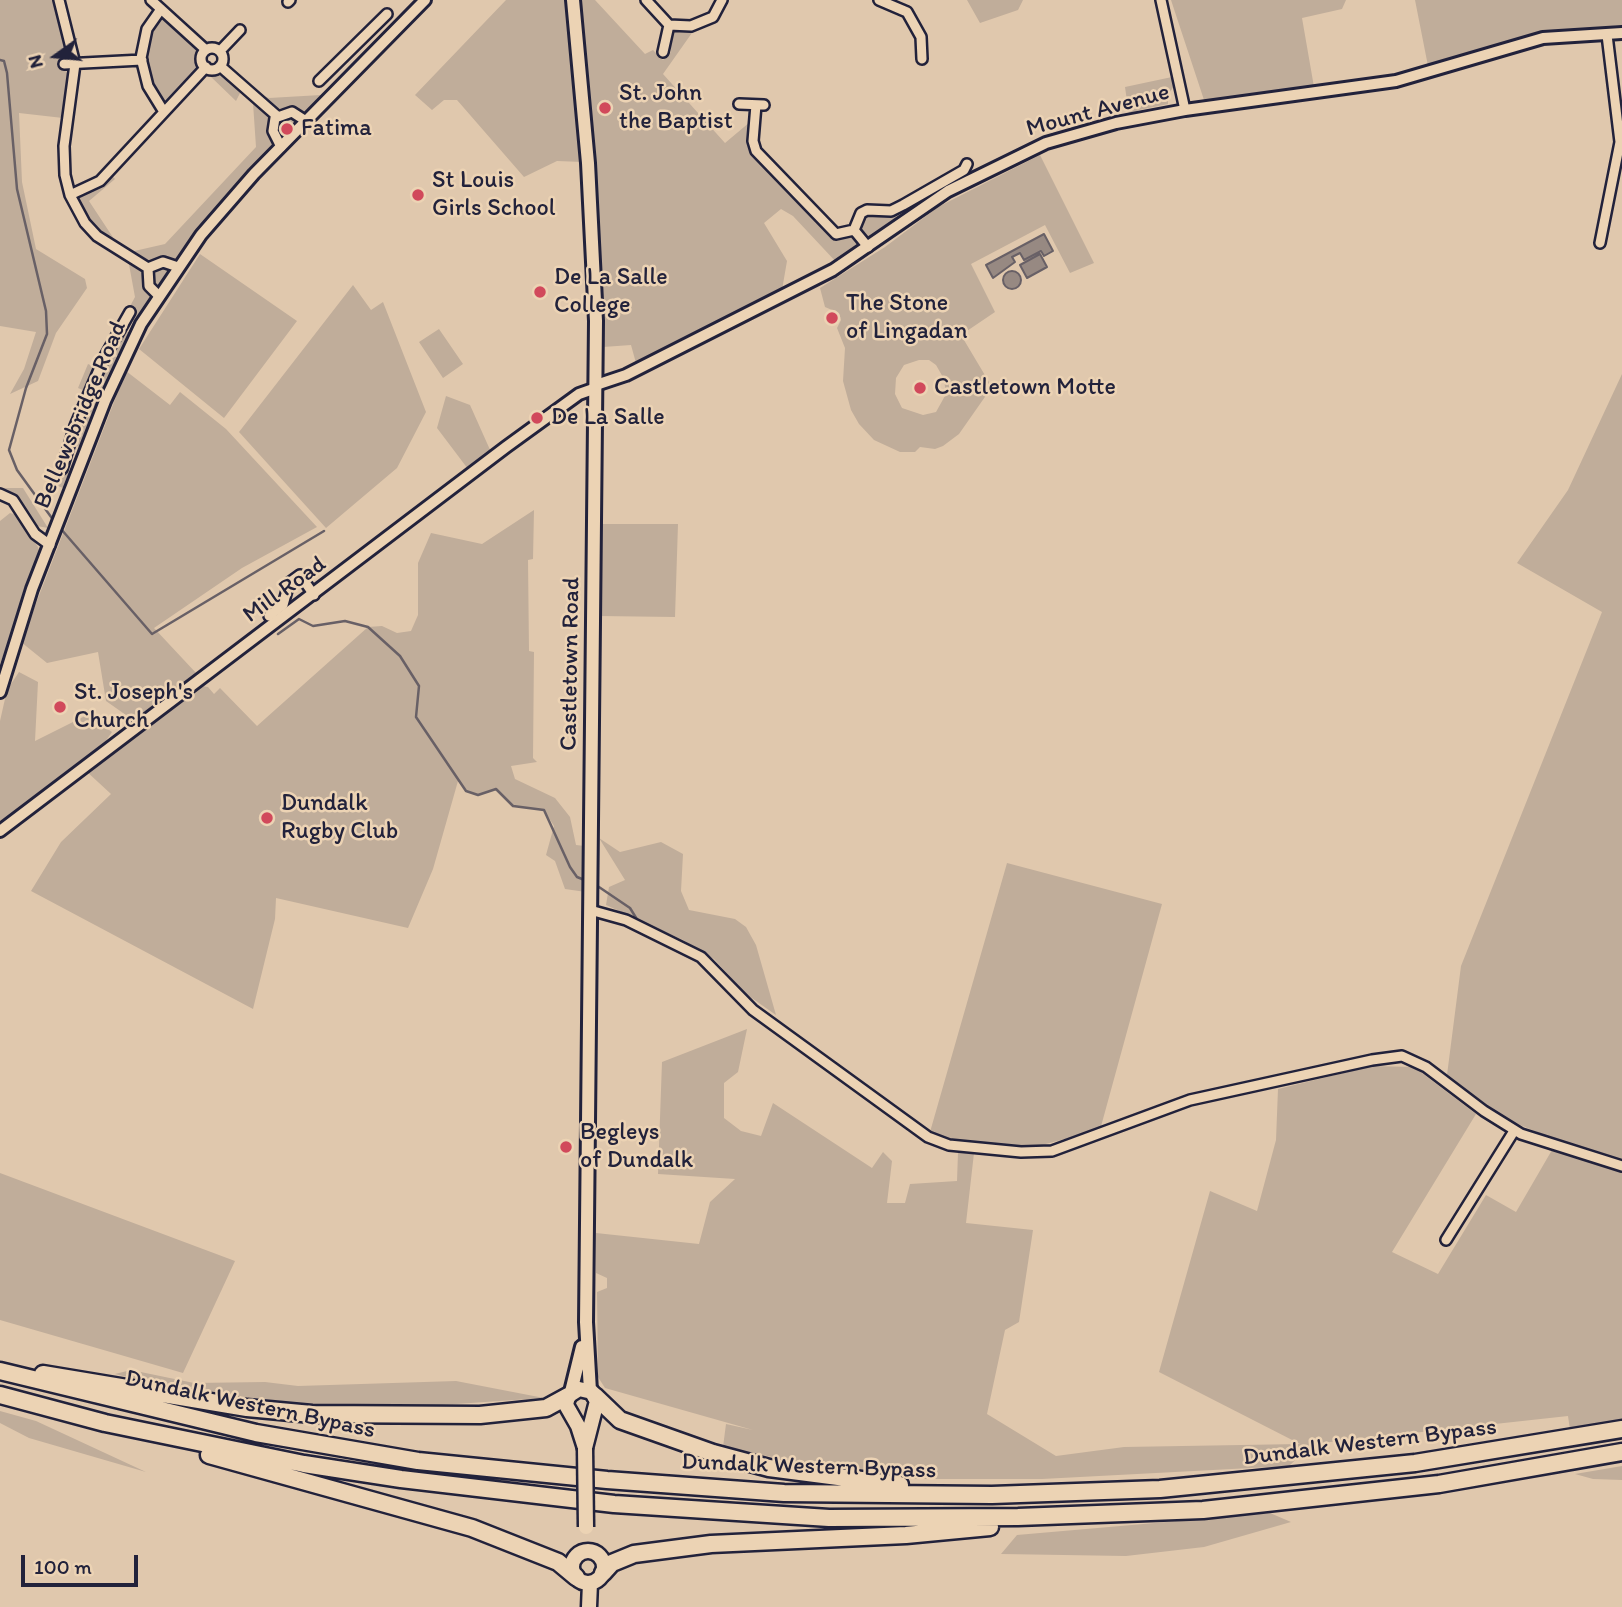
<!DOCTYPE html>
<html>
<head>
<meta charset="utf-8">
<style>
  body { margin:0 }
  #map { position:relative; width:1622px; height:1607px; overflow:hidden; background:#e0c8ad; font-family:Itim,sans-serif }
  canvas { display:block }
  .north { position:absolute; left:21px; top:21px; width:70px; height:70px; -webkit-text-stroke:5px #ecd3b4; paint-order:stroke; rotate:255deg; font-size:19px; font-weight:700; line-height:28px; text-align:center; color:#22223b }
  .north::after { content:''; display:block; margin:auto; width:24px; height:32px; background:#22223b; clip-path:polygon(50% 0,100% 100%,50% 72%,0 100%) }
  .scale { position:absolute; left:21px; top:1555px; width:117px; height:32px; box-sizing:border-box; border:4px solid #22223b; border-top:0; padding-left:9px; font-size:21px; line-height:24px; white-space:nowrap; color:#22223b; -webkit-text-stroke:5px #ecd3b4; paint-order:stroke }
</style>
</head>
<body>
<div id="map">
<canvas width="1622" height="1607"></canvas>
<div class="north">N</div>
<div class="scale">100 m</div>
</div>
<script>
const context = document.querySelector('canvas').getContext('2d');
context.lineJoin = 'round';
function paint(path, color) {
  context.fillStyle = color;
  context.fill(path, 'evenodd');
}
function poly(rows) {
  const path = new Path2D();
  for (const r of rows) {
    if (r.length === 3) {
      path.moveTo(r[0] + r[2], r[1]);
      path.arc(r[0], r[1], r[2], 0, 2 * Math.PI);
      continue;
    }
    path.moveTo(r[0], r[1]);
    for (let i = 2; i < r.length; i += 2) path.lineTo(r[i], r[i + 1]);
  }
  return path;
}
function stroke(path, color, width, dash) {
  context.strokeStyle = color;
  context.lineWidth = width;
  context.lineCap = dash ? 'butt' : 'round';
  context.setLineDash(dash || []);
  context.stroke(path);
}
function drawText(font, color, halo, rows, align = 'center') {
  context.font = font + ' Itim,sans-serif';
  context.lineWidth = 5;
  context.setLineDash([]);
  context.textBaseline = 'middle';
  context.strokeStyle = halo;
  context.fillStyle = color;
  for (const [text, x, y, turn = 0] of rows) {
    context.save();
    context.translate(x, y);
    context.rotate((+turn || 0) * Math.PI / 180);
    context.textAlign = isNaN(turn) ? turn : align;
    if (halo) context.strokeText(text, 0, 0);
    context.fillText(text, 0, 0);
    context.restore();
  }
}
const green = poly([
  [0,0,55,0,70,53,62,58,61,65,70,77,63,118,19,113,22,182,36,249,85,279,87,288,56,333,38,381,10,394,24,369,36,332,0,326],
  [506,0,567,0,583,162,557,161,524,177,457,100,444,100,432,110,415,95],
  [577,0,595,0,645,54,653,50,663,60,671,52,669,37,674,30,694,30,663,74,725,143,750,122,752,153,823,230,840,238,854,237,858,247,837,263,793,216,781,209,764,223,787,261,782,290,636,363,631,345,603,347,596,189],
  [967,0,1023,0,1018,10,980,23],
  [1171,0,1346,0,1342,9,1302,18,1314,87,1205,103],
  [1415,0,1622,0,1622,25,1530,35,1428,66],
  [163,16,198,51,198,70,164,104,153,89,145,56,148,35,159,17],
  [221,73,241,91,236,101,209,75],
  [1172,77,1174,86,1168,95,1168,104,1139,110,1129,115,1125,87],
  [261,95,269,98,321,95,311,108,302,112,288,108,274,109],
  [253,103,269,115,269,126,275,147,179,259,140,260,130,252,165,244,256,147],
  [292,116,298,123,285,137,280,136,276,126,279,121],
  [1040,155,1094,263,1070,273,1045,225,971,264,995,312,961,335,989,382,987,394,959,434,943,446,935,449,920,447,915,452,900,452,874,440,859,424,851,410,843,381,845,348,837,328,841,320,839,313,825,307,820,288,885,247,938,207],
  [919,360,929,360,936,365,944,379,946,394,936,412,923,415,902,408,895,394,896,378,904,365],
  [113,177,115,179,89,201,118,245,90,223,77,198,79,194,100,187],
  [908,210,868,240,860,227,864,217],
  [200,254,297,321,224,418,139,349],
  [128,259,140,267,152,300,139,321,134,322,128,310,135,297],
  [164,267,170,272,159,289,152,282,152,275],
  [353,285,371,310,383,302,426,412,397,468,326,528,239,432],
  [439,329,463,364,443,378,419,342],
  [126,332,132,332,119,356,112,352],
  [110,354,118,358,102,398,93,394],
  [88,364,95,367,85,391,78,388],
  [126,371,170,405,180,392,226,429,317,527,242,568,154,628,197,674,133,720,106,701,98,652,47,663,21,642],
  [1622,374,1622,1160,1544,1135,1506,1119,1447,1075,1461,966,1602,612,1517,563,1568,490],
  [446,396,470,405,491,452,468,469,437,428],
  [92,397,101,400,82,448,73,444],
  [66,469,72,472,66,489,55,485,58,474],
  [3,488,23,488,48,528,37,526,18,497],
  [534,510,533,559,528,560,529,651,534,652,533,758,537,762,511,766,515,779,555,798,570,817,576,845,585,846,586,892,565,889,555,861,546,855,554,826,544,810,513,806,496,789,478,795,466,791,458,781,433,869,408,928,276,898,275,919,253,1009,31,891,61,842,111,794,85,770,196,685,208,687,214,694,220,688,257,726,368,627,382,626,397,633,411,631,418,615,418,563,431,533,482,544],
  [10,513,17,515,38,547,41,557,0,664,0,521],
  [601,524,678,524,675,617,599,616],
  [19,672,38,682,35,741,87,715,112,732,105,742,0,822,0,721,7,690],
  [599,838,620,852,661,842,683,854,681,891,689,910,735,919,746,927,756,945,776,1015,746,994,714,959,683,940,606,905,609,887,625,880],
  [1007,863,1162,904,1100,1130,1034,1147,953,1141,930,1132],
  [747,1029,738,1072,724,1083,724,1118,741,1131,761,1136,773,1103,872,1168,883,1152,892,1161,887,1203,905,1203,910,1184,957,1181,958,1153,974,1153,966,1223,1033,1230,1019,1322,1005,1330,987,1414,1056,1456,1124,1447,1300,1444,1159,1372,1210,1191,1257,1211,1276,1140,1278,1089,1372,1066,1414,1067,1476,1114,1392,1252,1438,1274,1486,1195,1516,1212,1552,1150,1622,1171,1622,1420,1570,1430,1568,1416,1312,1444,1289,1466,1042,1479,911,1479,802,1463,723,1447,726,1424,753,1430,605,1388,598,1377,597,1292,607,1288,607,1278,596,1273,596,1233,699,1244,710,1202,735,1179,658,1174,662,1062],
  [0,1173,235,1261,183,1373,0,1320],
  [131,1370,194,1383,265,1382,298,1386,456,1381,544,1398,412,1407,307,1404,175,1389,115,1374],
  [0,1411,36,1421,146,1472,29,1438,0,1423],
  [1622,1466,1622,1480,1593,1479,1575,1474],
  [1270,1513,1291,1522,1204,1547,1126,1556,1001,1554,1017,1535]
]);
const water = poly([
  [1044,234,1053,251,1044,256,1041,251,1024,260,1020,253,1012,257,1015,262,993,278,986,265,1044,234],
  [1040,254,1047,267,1027,278,1020,265,1040,254],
  [1012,280,9]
]);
const stream = poly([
  [0,60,4,61,7,73,17,189,46,311,47,334,26,388,9,450,17,470,54,521],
  [61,529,152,634,324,531],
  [278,634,299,619,313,626,345,621,368,627,400,656,419,686,416,717,466,791,478,795,496,789,513,806,544,810,570,867,577,877,587,881],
  [596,885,630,908,638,921]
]);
const minor = poly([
  [59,0,75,64,64,146,65,175,70,195,85,223,97,236,148,268],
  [151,0,206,50],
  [646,0,669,25,691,26,713,17,722,0],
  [879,0,907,12,921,37,922,59],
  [1161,0,1185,110],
  [288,2,290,0],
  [161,9,147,29,141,58,148,86,164,112],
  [212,59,11],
  [220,51,240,30],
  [663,52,669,25],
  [64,64,142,60],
  [220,66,277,116],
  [319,81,387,14],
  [739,104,764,105],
  [756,105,753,141,756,151,836,234,854,230,861,213,867,210,891,211,903,205,964,170,967,164],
  [281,147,273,131,275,118,292,112,306,121],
  [70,195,100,181,206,67],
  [854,230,868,247],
  [1600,243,1620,142,1607,35],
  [159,296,149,286,148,268,163,262,178,267],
  [62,469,75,426,104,358,130,312],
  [0,494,13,500,35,534,50,545],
  [269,616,283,605,289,583,300,575,314,595],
  [590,910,626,920,701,957,753,1010,928,1137,949,1145,1021,1152,1052,1151,1190,1100,1372,1060,1402,1056,1426,1067,1484,1111,1521,1134,1622,1166],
  [1446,1240,1514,1131]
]);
const tertiary = poly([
  [596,385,626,375,833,270,948,191,1046,143,1116,123,1185,110,1396,81,1543,38,1622,33],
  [0,692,32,589,105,401,141,324,201,235,254,174,425,0],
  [0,831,506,447,579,394,596,388]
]);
const secondary = poly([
  [573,0,588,163,596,321,586,1322,590,1391],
  [571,1392,582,1347]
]);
const primary = poly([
  [579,1389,592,1392,597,1401,585,1448,578,1426,566,1405,568,1396,579,1389],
  [588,1567,16],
  [589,1607,590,1583]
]);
const motorway = poly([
  [0,1371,256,1433,418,1461,607,1480,784,1493,992,1495,1160,1489,1415,1463,1622,1429],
  [43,1374,247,1408,312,1414,480,1415,546,1408,568,1396],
  [0,1395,105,1423,304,1464,401,1479,614,1504,829,1518,1018,1517,1203,1510,1439,1484,1622,1452],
  [595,1396,620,1420,713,1453,769,1468,900,1485],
  [209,1455,472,1528,558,1562,576,1577],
  [603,1573,612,1563,634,1554,711,1544,906,1535,990,1527]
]);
const primaryBridge = poly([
  [585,1448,586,1527]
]);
const markers = [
  [605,108,7,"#d1495b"],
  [287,129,7,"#d1495b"],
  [418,195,7,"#d1495b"],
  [540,292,7,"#d1495b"],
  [832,318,7,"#d1495b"],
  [920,388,7,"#d1495b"],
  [537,418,7,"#d1495b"],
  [60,707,7,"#d1495b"],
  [267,818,7,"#d1495b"],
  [566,1147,7,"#d1495b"]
];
const poiNames = [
  ["St. John",619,94],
  ["the Baptist",619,122],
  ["Fatima",301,129],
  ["St Louis",432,181],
  ["Girls School",432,209],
  ["De La Salle",554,278],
  ["College",554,306],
  ["The Stone",846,304],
  ["of Lingadan",846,332],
  ["Castletown Motte",934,388],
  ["De La Salle",551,418],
  ["St. Joseph's",74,693],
  ["Church",74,721],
  ["Dundalk",281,804],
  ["Rugby Club",281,832],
  ["Begleys",580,1133],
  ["of Dundalk",580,1161]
];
const streetNames = [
  ["Mount Avenue",1098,111,-15],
  ["Bellewsbridge Road",81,415,-67],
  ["Mill Road",285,590,-36],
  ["Castletown Road",571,664,-89],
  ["Dundalk Western Bypass",250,1405,12],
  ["Dundalk Western Bypass",1370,1443,-7],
  ["Dundalk Western Bypass",809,1467,2]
];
paint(green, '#c0ad9a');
paint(water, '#978982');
stroke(water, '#686066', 2);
stroke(stream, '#686066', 2.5);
stroke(minor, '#22223b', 14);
stroke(tertiary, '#22223b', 16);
stroke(secondary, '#22223b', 18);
stroke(primary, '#22223b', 19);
stroke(motorway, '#22223b', 21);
stroke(minor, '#ecd3b4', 9);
stroke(tertiary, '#ecd3b4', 10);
stroke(secondary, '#ecd3b4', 12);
stroke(primary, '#ecd3b4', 14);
stroke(motorway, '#ecd3b4', 16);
stroke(primaryBridge, '#22223b', 19, []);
stroke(primaryBridge, '#ecd3b4', 14);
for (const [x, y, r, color] of markers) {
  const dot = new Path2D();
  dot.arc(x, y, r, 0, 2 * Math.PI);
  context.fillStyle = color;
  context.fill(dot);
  stroke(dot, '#ecd3b4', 2.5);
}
drawText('24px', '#22223b', '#ecd3b4', poiNames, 'left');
drawText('24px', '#22223b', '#ecd3b4', streetNames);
</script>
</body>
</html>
